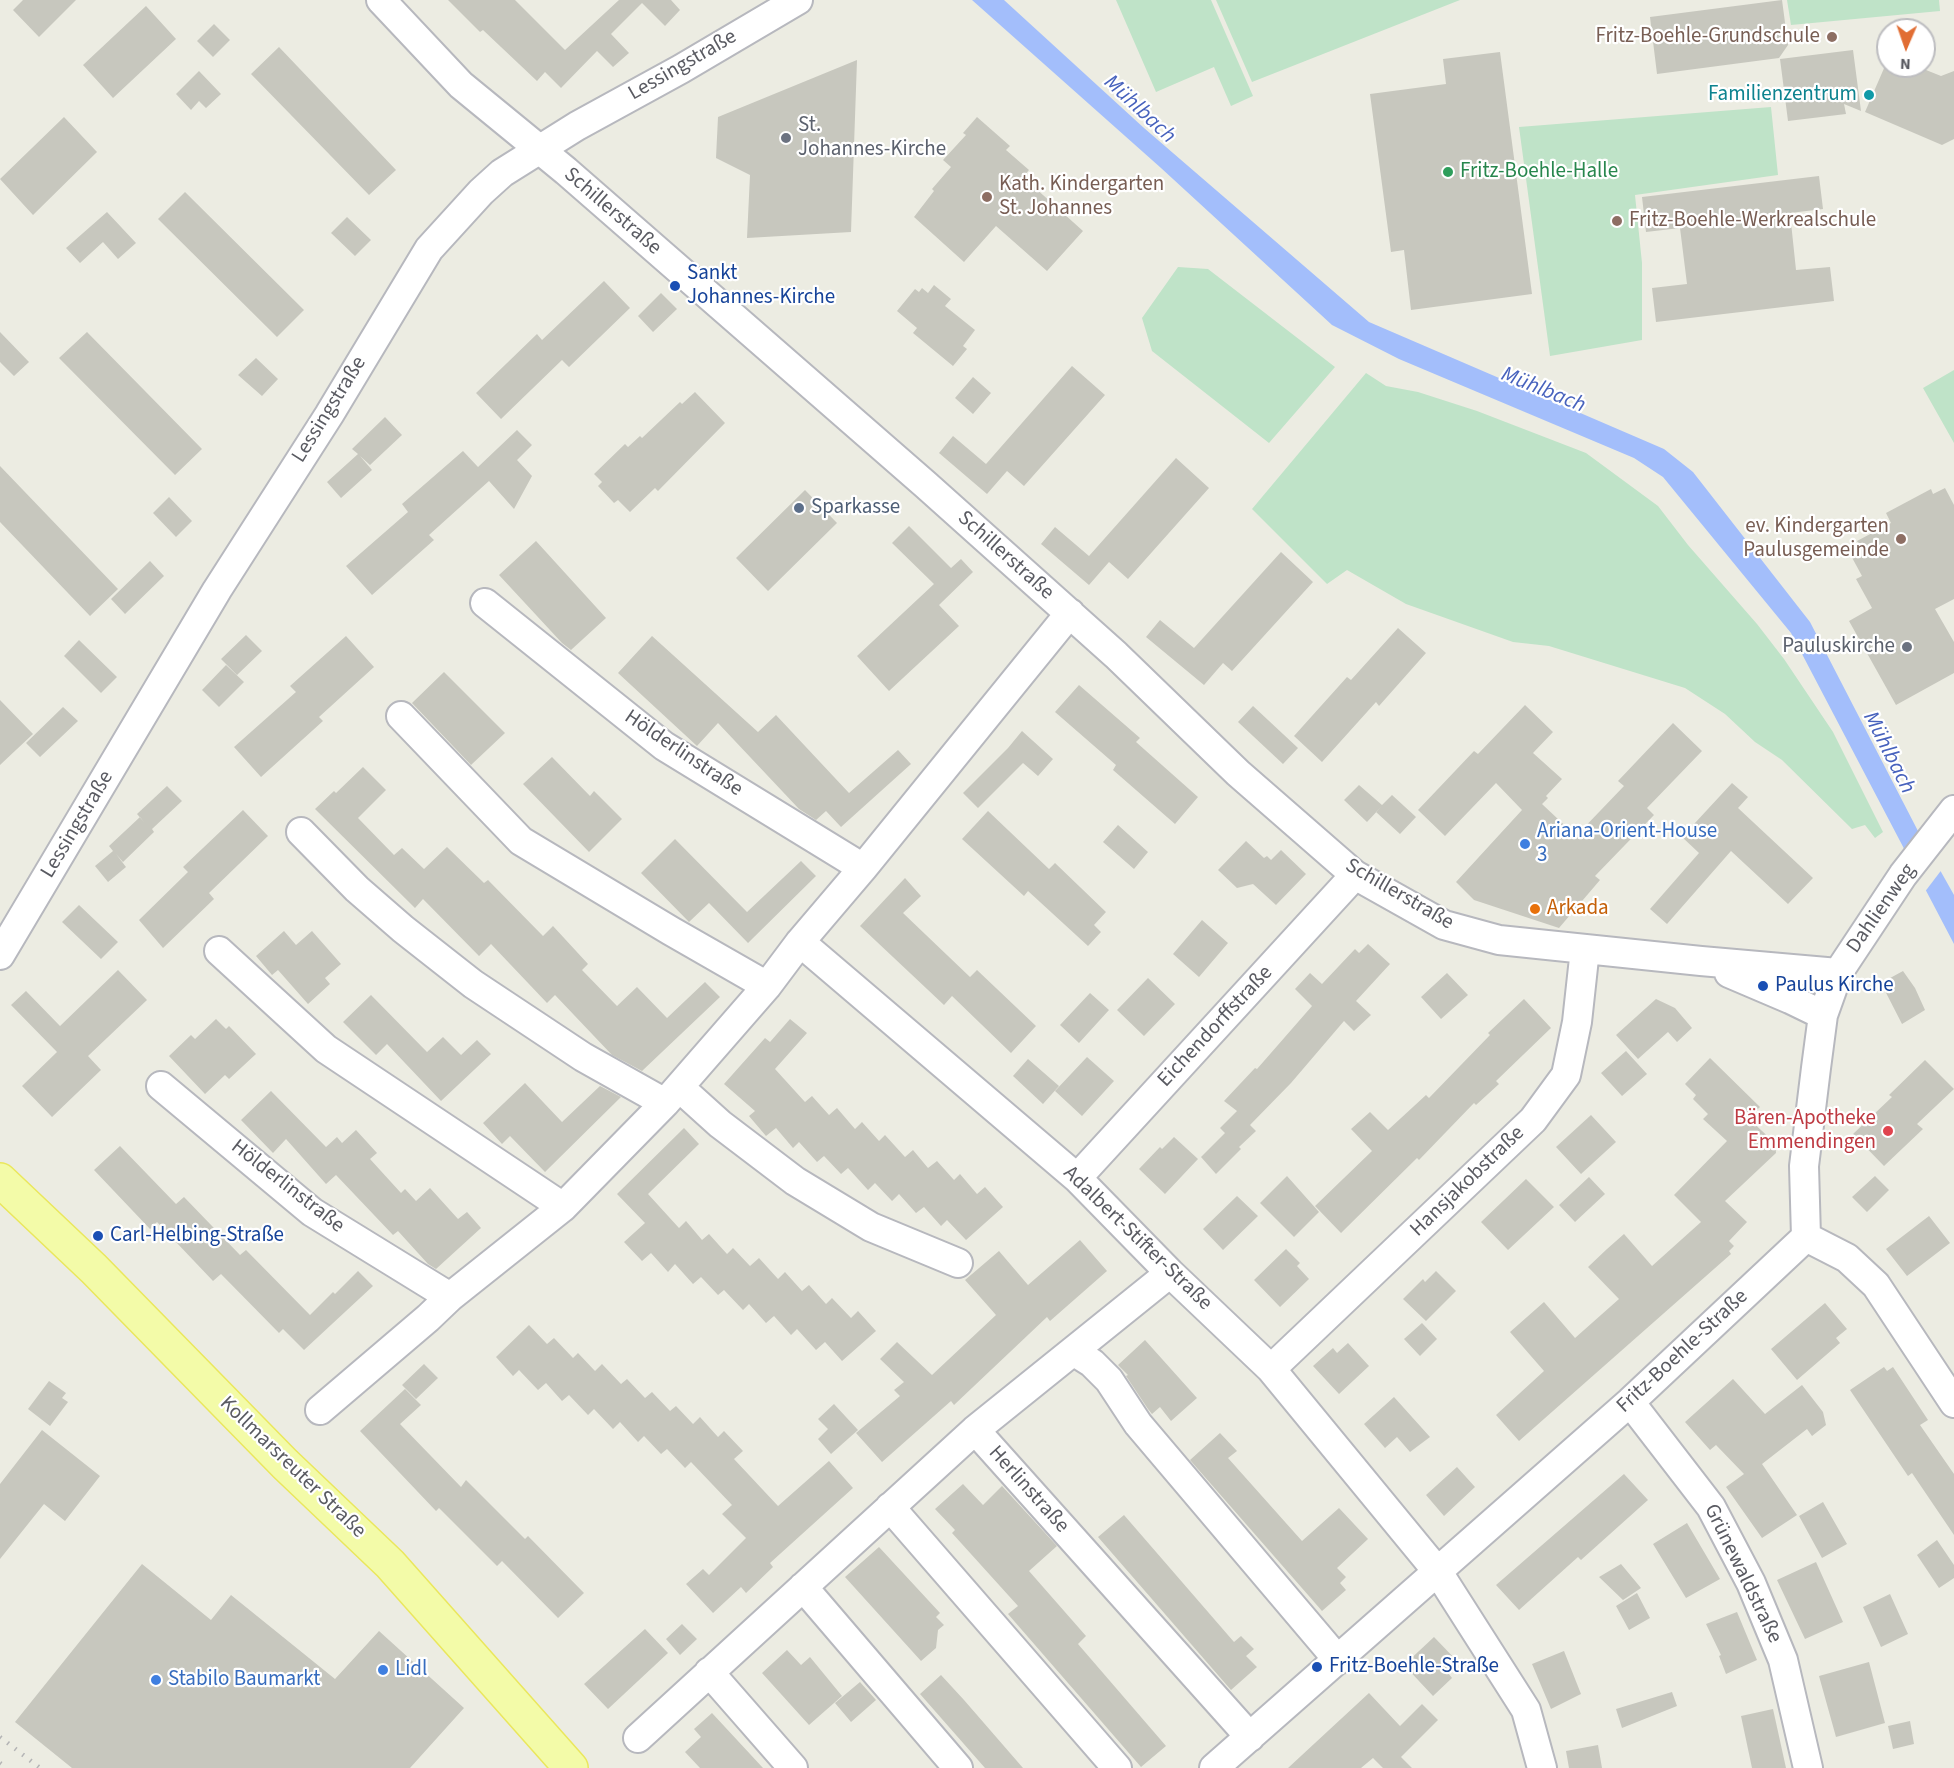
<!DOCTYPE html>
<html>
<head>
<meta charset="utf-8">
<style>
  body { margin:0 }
  #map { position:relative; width:1954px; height:1768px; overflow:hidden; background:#ecece2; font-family:"Source Sans 3",sans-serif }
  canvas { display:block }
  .north { position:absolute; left:1876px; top:18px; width:60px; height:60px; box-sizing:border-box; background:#fff; border:2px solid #bdbdc0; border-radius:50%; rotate:182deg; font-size:16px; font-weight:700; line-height:24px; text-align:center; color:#5a5b62 }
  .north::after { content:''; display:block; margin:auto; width:21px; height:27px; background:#e16d33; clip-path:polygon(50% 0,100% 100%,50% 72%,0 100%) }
</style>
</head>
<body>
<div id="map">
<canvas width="1954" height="1768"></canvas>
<div class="north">N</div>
</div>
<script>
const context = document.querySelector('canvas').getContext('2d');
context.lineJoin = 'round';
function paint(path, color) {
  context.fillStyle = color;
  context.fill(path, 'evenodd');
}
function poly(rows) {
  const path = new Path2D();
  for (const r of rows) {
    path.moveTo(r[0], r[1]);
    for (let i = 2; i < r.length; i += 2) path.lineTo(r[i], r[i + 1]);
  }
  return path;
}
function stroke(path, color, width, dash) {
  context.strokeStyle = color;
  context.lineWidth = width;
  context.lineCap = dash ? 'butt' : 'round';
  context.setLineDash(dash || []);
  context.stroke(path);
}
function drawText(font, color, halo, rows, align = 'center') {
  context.font = font + ' "Source Sans 3",sans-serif';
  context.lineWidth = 4.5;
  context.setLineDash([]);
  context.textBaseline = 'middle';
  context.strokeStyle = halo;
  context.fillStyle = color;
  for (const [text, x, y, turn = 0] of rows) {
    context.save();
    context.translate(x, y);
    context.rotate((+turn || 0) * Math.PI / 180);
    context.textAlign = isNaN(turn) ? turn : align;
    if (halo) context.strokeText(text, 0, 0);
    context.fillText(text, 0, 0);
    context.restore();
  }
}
const green = poly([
  [1116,0,1211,0,1253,96,1231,106,1214,67,1156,92],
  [1216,0,1460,0,1252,82],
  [1787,0,1939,0,1940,11,1791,25],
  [1771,107,1778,175,1635,195,1642,263,1642,340,1550,356,1519,127],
  [1178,267,1208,269,1335,367,1269,443,1152,351,1142,318],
  [1954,370,1954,443,1923,388],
  [1366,373,1386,386,1418,392,1477,411,1586,453,1658,506,1688,545,1757,624,1784,659,1833,732,1883,832,1875,838,1865,825,1852,829,1782,760,1755,742,1725,714,1685,688,1549,646,1513,642,1406,604,1347,570,1327,584,1252,509]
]);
const water = poly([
  [972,0,1004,0,1144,128,1369,322,1664,449,1693,472,1810,622,1918,831,1954,895,1954,944,1791,633,1663,477,1634,458,1399,359,1332,325,1161,168]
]);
const pier = poly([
  [1925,837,1943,868,1924,893,1904,854]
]);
const building = poly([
  [23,0,76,0,39,37,13,10],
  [448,0,515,0,565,50,619,0,671,0,680,10,665,26,642,3,611,34,629,53,613,67,597,51,561,88,545,72,537,81,483,30,480,32],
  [1782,0,1788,45,1779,58,1657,74,1650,17],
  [146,6,176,39,113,98,83,65],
  [214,24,230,40,213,57,197,41],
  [279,47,396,170,369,195,251,74],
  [1853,50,1861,111,1844,104,1846,114,1788,121,1780,59],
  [1500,52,1532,294,1411,310,1404,250,1391,252,1370,94,1446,84,1443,59],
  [857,60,851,232,747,238,750,175,716,158,718,117],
  [1885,66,1916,66,1941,76,1954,71,1954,139,1942,145,1865,112],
  [199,71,221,94,206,108,199,101,191,110,176,94],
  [64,117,97,152,33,215,0,179],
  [977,117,1010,146,1006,150,1029,170,1023,177,1083,231,1047,271,996,226,964,262,914,217,934,191,932,189,951,167,943,160,966,135,963,133],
  [1819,176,1823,209,1790,213,1796,270,1830,267,1834,301,1656,322,1652,288,1687,284,1680,228,1646,232,1642,197],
  [185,192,304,310,277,337,158,219],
  [107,212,136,243,118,259,103,242,80,263,66,248],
  [347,217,371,240,355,256,331,233],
  [604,281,630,308,569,367,562,360,501,419,476,393,537,334,542,340],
  [934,285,951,299,945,306,975,330,963,346,967,349,953,366,913,333,917,328,897,311,915,289,919,292,922,288,928,293],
  [661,293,677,309,653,332,638,316],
  [0,332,29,362,14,376,0,362],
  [87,332,202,449,175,475,59,358],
  [256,358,278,379,262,396,238,375],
  [1072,366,1105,395,1024,486,1007,471,987,494,939,453,953,436,986,464],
  [973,377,991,393,973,414,955,398],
  [695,392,725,423,658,491,655,488,630,512,618,500,614,503,598,486,602,482,594,474,625,444,628,447,640,436,642,438,680,402,682,404],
  [385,417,402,435,370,465,360,456,372,470,341,498,327,482,358,454,352,449],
  [517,430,532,445,517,460,532,476,514,509,489,481,429,535,434,540,372,595,346,566,408,512,402,504,463,451,478,467],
  [1176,458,1209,488,1128,579,1109,562,1089,585,1041,544,1055,527,1089,556],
  [0,466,118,589,90,616,0,522],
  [1945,488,1954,505,1954,599,1935,609,1954,642,1954,673,1896,705,1849,621,1872,608,1856,579,1862,576,1849,552,1860,546,1857,541,1891,523,1886,513,1931,489,1933,494],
  [805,490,837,523,768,591,736,558],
  [169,497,192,521,176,537,153,513],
  [909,526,951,568,961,559,973,572,939,605,959,626,889,691,857,656,934,584,892,543],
  [536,541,606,618,571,650,562,643,499,575],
  [1281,552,1313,582,1232,671,1223,663,1204,685,1146,637,1160,620,1194,648],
  [150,561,164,576,125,614,111,599],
  [1398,628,1426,653,1379,706,1376,702,1322,762,1294,736,1347,677,1351,680],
  [246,635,262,651,237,675,221,659],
  [346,636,374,667,319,717,323,721,261,777,234,747,296,692,290,686],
  [652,636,758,732,776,715,849,793,898,750,911,764,841,827,826,811,816,820,799,809,718,723,697,746,618,673],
  [79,640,117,677,101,693,64,656],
  [226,665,244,682,219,707,202,690],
  [444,672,505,733,471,765,412,703],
  [1079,685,1140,738,1136,742,1198,797,1175,824,1113,770,1116,765,1055,712],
  [0,700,33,734,0,765],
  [1525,705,1553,732,1533,753,1562,779,1546,796,1548,798,1542,804,1576,836,1624,786,1618,781,1673,723,1702,751,1647,808,1654,815,1595,876,1600,880,1559,928,1474,900,1456,882,1522,810,1496,783,1445,836,1418,810,1474,751,1478,754],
  [1253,706,1298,748,1283,764,1238,722],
  [63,707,78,721,40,757,26,743],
  [1022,731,1053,759,1038,776,1023,763,978,808,963,793,1008,748],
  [552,757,590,796,594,791,622,819,589,852,523,784],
  [363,767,386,790,358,818,394,855,402,848,424,869,447,847,484,883,488,880,543,936,553,926,588,964,582,970,617,1006,637,987,667,1018,705,982,720,997,642,1071,612,1055,555,995,547,1003,491,944,479,956,423,899,415,908,315,809,334,791,336,793],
  [1732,783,1748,797,1738,808,1813,878,1788,904,1731,851,1667,924,1650,909,1699,853,1682,837],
  [1359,785,1382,805,1392,795,1416,817,1400,834,1376,812,1381,807,1367,822,1344,800],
  [167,786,182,801,152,829,154,832,123,862,116,854,126,867,108,882,95,866,113,851,109,846,140,817,144,822,137,814],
  [243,810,268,836,209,893,214,899,163,948,139,920,188,872,183,867],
  [988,811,1049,869,1055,863,1106,912,1094,925,1101,932,1088,946,1028,891,1024,896,962,839],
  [1118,825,1148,852,1134,869,1103,842],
  [675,839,747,912,801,861,816,876,748,943,709,903,689,922,641,873],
  [1246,841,1264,858,1267,856,1271,860,1281,850,1306,874,1276,905,1253,884,1237,888,1218,870],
  [905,878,921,896,903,913,970,977,977,970,1036,1026,1011,1053,952,996,944,1005,860,926],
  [79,905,118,942,101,959,62,922],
  [1202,920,1228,943,1199,977,1173,954],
  [284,931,296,945,312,931,341,964,325,978,330,984,308,1004,278,970,272,975,256,956],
  [1368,944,1390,964,1356,1001,1371,1015,1354,1031,1344,1021,1291,1083,1250,1125,1256,1131,1239,1147,1241,1149,1216,1174,1201,1157,1225,1133,1220,1128,1237,1111,1224,1101,1255,1068,1257,1069,1312,1006,1295,989,1310,973,1322,984,1355,949,1359,953],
  [118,970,147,1000,88,1056,101,1070,52,1117,22,1086,57,1052,11,1005,26,991,60,1026],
  [1903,971,1915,988,1925,1010,1902,1024,1881,983],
  [1447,973,1468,995,1441,1019,1421,997],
  [1148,978,1175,1004,1144,1036,1117,1010],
  [1090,993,1109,1010,1079,1043,1060,1025],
  [371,995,427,1052,443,1037,461,1055,477,1040,491,1054,441,1101,387,1044,376,1055,343,1022],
  [1524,999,1551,1028,1496,1081,1499,1084,1476,1105,1474,1103,1419,1160,1417,1158,1341,1233,1315,1206,1372,1151,1351,1129,1370,1112,1388,1130,1426,1095,1429,1098,1490,1035,1488,1033],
  [1656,999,1675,1008,1692,1028,1677,1042,1668,1032,1638,1059,1616,1035],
  [216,1019,226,1029,229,1026,256,1054,229,1079,225,1075,205,1094,169,1056,191,1035,195,1039],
  [790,1019,807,1033,775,1069,805,1102,812,1096,829,1115,837,1108,855,1129,862,1122,879,1141,885,1135,905,1157,913,1150,928,1168,937,1161,954,1180,960,1174,977,1194,985,1187,1003,1207,966,1240,947,1220,941,1226,924,1207,916,1213,899,1194,892,1201,875,1183,868,1190,848,1168,841,1174,824,1156,817,1162,799,1142,793,1148,776,1128,766,1136,749,1116,755,1111,724,1084,765,1038,770,1042],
  [1626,1051,1647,1074,1622,1096,1601,1073],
  [1087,1057,1114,1081,1082,1116,1055,1091],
  [1710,1058,1760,1107,1748,1118,1775,1143,1776,1153,1725,1201,1747,1222,1729,1241,1734,1246,1729,1251,1731,1254,1519,1441,1496,1415,1544,1371,1510,1332,1544,1302,1575,1338,1619,1299,1588,1267,1607,1249,1624,1234,1652,1266,1701,1222,1674,1195,1727,1141,1703,1119,1708,1114,1693,1099,1696,1095,1685,1084],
  [1028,1059,1059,1086,1043,1104,1013,1076],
  [1925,1060,1954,1089,1917,1124,1923,1129,1884,1166,1853,1134,1892,1097,1889,1095],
  [525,1083,562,1122,600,1086,621,1097,545,1172,510,1136,502,1144,483,1123],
  [271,1091,326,1147,337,1137,342,1143,356,1130,377,1153,370,1159,401,1193,405,1189,416,1201,430,1188,458,1219,467,1212,481,1228,436,1269,428,1264,398,1231,393,1235,336,1175,326,1184,286,1139,273,1153,241,1120],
  [1591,1115,1616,1142,1581,1174,1556,1147],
  [684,1128,699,1144,648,1194,679,1228,686,1221,702,1240,709,1234,727,1254,733,1248,750,1266,759,1258,778,1279,785,1272,802,1291,809,1285,826,1304,832,1298,851,1318,858,1311,876,1331,842,1361,825,1342,816,1350,797,1329,791,1335,774,1316,766,1323,749,1304,743,1310,724,1290,718,1295,701,1277,693,1284,675,1264,668,1272,651,1253,642,1261,624,1242,645,1223,617,1194],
  [1174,1137,1198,1159,1165,1194,1139,1169,1160,1147,1162,1149],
  [120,1146,176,1204,184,1197,240,1255,246,1250,310,1315,333,1292,335,1294,358,1271,373,1286,304,1350,283,1329,279,1333,221,1274,213,1281,157,1222,150,1229,94,1170],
  [1287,1176,1319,1212,1294,1237,1260,1203],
  [1875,1176,1889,1190,1867,1212,1852,1197],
  [1589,1177,1605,1194,1575,1222,1559,1205],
  [1526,1179,1554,1207,1508,1250,1481,1222],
  [1237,1196,1258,1216,1223,1250,1203,1229],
  [1929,1216,1950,1243,1907,1276,1886,1249],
  [1080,1240,1107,1271,1050,1321,1047,1317,954,1405,951,1401,882,1462,856,1433,900,1396,894,1390,904,1382,880,1359,897,1342,932,1375,996,1315,965,1280,999,1251,1028,1285],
  [1286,1249,1300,1263,1297,1266,1309,1279,1280,1307,1254,1280],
  [1436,1271,1456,1291,1426,1321,1403,1299,1423,1279,1425,1282],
  [1825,1303,1847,1329,1836,1338,1840,1343,1797,1380,1771,1349],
  [1422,1323,1437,1339,1420,1356,1404,1339],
  [529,1325,547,1344,554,1338,573,1358,578,1353,595,1371,602,1364,621,1384,627,1379,645,1398,652,1392,670,1411,676,1406,693,1424,700,1417,718,1437,724,1431,743,1451,734,1459,778,1506,829,1461,853,1488,770,1563,773,1567,746,1593,741,1587,713,1613,686,1584,703,1569,709,1575,746,1538,722,1514,732,1505,691,1462,685,1468,667,1449,661,1454,644,1436,638,1442,620,1422,613,1429,594,1409,588,1415,569,1395,562,1401,546,1383,538,1390,519,1370,513,1376,496,1357],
  [1145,1340,1197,1398,1171,1421,1160,1407,1152,1414,1148,1409,1126,1376,1128,1375,1118,1365],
  [1348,1343,1369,1366,1339,1394,1313,1366,1333,1348,1337,1353],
  [424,1364,438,1378,416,1399,402,1385],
  [1884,1367,1887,1371,1893,1367,1928,1420,1920,1425,1954,1474,1954,1535,1912,1473,1908,1476,1850,1390],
  [1733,1379,1765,1414,1802,1385,1823,1412,1826,1425,1812,1436,1807,1429,1762,1464,1797,1515,1762,1538,1726,1487,1744,1474,1716,1445,1710,1450,1685,1422],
  [49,1381,66,1393,62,1398,68,1402,50,1426,28,1409],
  [405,1389,421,1405,400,1424,461,1487,466,1480,525,1539,528,1536,584,1593,558,1618,502,1561,497,1566,439,1508,436,1511,360,1431],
  [1394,1397,1430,1437,1410,1452,1397,1437,1385,1448,1364,1424],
  [834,1404,858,1430,831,1454,818,1439,828,1429,818,1419],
  [42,1430,100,1476,65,1521,44,1504,0,1559,0,1484],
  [1220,1433,1237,1451,1228,1458,1302,1541,1339,1508,1368,1539,1337,1568,1346,1577,1340,1583,1346,1590,1322,1611,1190,1460],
  [1457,1467,1475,1487,1444,1516,1426,1495],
  [1624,1474,1648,1500,1581,1560,1578,1557,1519,1610,1496,1585],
  [963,1484,983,1505,1002,1486,1057,1546,1029,1571,1086,1636,1078,1644,1166,1746,1141,1767,1008,1614,1018,1606,952,1533,955,1530,935,1509],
  [1823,1502,1847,1544,1822,1558,1799,1516],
  [1124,1515,1234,1642,1241,1636,1254,1649,1246,1656,1257,1667,1231,1690,1098,1537],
  [1687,1523,1720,1579,1686,1598,1653,1544],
  [1937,1540,1954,1565,1954,1578,1939,1588,1917,1555],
  [879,1547,940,1613,936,1617,944,1625,938,1630,936,1648,921,1661,845,1577],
  [1816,1562,1843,1622,1805,1639,1777,1580],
  [142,1564,211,1620,231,1595,335,1679,379,1631,464,1708,410,1768,72,1768,15,1722],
  [1621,1564,1641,1588,1623,1600,1599,1577],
  [1637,1593,1650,1618,1629,1630,1616,1606],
  [1890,1594,1908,1634,1881,1647,1863,1607],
  [1737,1612,1757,1660,1726,1674,1719,1656,1721,1655,1706,1624],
  [682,1624,697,1639,680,1655,666,1639],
  [645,1629,668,1653,608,1709,584,1684],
  [1434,1637,1459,1663,1448,1673,1452,1678,1433,1696,1404,1665],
  [787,1650,801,1665,810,1657,842,1696,809,1725,762,1673],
  [1564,1651,1581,1694,1551,1709,1532,1664],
  [1869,1662,1885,1723,1836,1737,1819,1676],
  [941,1675,964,1700,1023,1768,985,1768,920,1694],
  [860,1682,876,1700,851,1722,835,1703],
  [1672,1692,1677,1706,1622,1728,1616,1709],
  [1369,1693,1400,1726,1422,1704,1438,1720,1401,1757,1412,1768,1383,1768,1373,1758,1361,1768,1288,1768],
  [1773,1709,1786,1768,1752,1768,1741,1716],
  [712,1713,763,1768,700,1768,685,1752,701,1737,694,1729],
  [1910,1721,1914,1744,1893,1749,1888,1726],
  [1598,1745,1602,1768,1569,1768,1566,1751]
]);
const minor = poly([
  [381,0,461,85,566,171,926,485,1116,655,1238,773,1355,875,1444,925,1499,940,1701,961,1838,973],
  [485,603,664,746,863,868],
  [401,716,521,841,671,931,767,986],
  [301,832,357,889,403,929,473,984,583,1057,665,1103],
  [800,942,1077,1178,1170,1273,1271,1369,1438,1572,1526,1710,1542,1768],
  [219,951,326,1049,563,1207],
  [0,955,217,590,329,415,429,249,481,192,502,173,577,126,681,69,798,0],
  [1729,973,1790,999,1823,1015],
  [161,1086,312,1212,450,1297],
  [679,1087,720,1124,795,1181,871,1227,958,1263],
  [1077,1178,1355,875],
  [1806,1237,1847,1258,1876,1285,1954,1403],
  [1073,1351,1092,1363,1109,1380,1138,1424,1338,1660],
  [1271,1369,1533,1120,1566,1075,1577,1022,1585,949],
  [1630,1402,1711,1507,1751,1583,1783,1660,1808,1768],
  [320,1410,428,1318,450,1297,563,1207,665,1103,767,986,800,942,863,868,1070,613],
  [975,1430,1250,1737],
  [890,1507,1117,1768],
  [803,1587,958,1768],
  [709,1672,793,1768],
  [638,1738,975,1430,1170,1273],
  [1214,1768,1630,1402,1806,1237,1804,1166,1816,1068,1823,1015,1838,973,1903,875,1954,810]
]);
const major = poly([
  [0,1180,94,1269,285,1464,390,1564,571,1768]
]);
const rail = poly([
  [0,1737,40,1768],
  [0,1763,7,1768]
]);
const markers = [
  [1832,37,6,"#8d6e63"],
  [1869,95,6,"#0f9aa8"],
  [786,138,6,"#6b7280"],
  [1448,172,6,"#2e9e5b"],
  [987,197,6,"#8d6e63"],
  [1617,221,6,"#8d6e63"],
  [675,286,6,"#1a4fb4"],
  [799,508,6,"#5c6f8a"],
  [1901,539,6,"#8d6e63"],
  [1907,647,6,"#6b7280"],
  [1525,844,6,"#3f7fe0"],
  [1535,909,6,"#e8710a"],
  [1763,986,6,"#1a4fb4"],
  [1888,1131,6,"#e0444e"],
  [98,1236,6,"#1a4fb4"],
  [1317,1667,6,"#1a4fb4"],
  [383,1670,6,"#3f7fe0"],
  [156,1680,6,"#3f7fe0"]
];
const educationNames = [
  ["Fritz-Boehle-Grundschule",1820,37],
  ["Kath. Kindergarten",999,185,"left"],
  ["St. Johannes",999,209,"left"],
  ["Fritz-Boehle-Werkrealschule",1629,221,"left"],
  ["ev. Kindergarten",1889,527],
  ["Paulusgemeinde",1889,551]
];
const streetNames = [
  ["Lessingstraße",683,66,-30],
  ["Schillerstraße",612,212,41],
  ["Lessingstraße",330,410,-58],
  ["Schillerstraße",1005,556,42],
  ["Hölderlinstraße",683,754,34],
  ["Lessingstraße",78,825,-59],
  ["Schillerstraße",1399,895,30],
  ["Dahlienweg",1882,909,-55],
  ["Eichendorffstraße",1216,1027,-47],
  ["Hansjakobstraße",1468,1182,-44],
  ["Hölderlinstraße",287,1187,38],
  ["Adalbert-Stifter-Straße",1137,1239,44],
  ["Fritz-Boehle-Straße",1683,1352,-43],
  ["Kollmarsreuter Straße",292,1468,44],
  ["Herlinstraße",1028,1490,48],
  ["Grünewaldstraße",1742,1574,64]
];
const cultureNames = [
  ["Familienzentrum",1857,95]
];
const worshipNames = [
  ["St.",798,126],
  ["Johannes-Kirche",798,150],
  ["Pauluskirche",1895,647,"right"]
];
const leisureNames = [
  ["Fritz-Boehle-Halle",1460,172]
];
const transitNames = [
  ["Sankt",687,274],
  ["Johannes-Kirche",687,298],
  ["Paulus Kirche",1775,986],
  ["Carl-Helbing-Straße",110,1236],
  ["Fritz-Boehle-Straße",1329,1667]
];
const serviceNames = [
  ["Sparkasse",811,508]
];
const shopNames = [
  ["Ariana-Orient-House",1537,832],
  ["3",1537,856],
  ["Lidl",395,1670],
  ["Stabilo Baumarkt",168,1680]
];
const foodNames = [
  ["Arkada",1547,909]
];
const healthNames = [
  ["Bären-Apotheke",1876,1119],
  ["Emmendingen",1876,1143]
];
const waterNames = [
  ["Mühlbach",1139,110,43],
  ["Mühlbach",1543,391,22],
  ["Mühlbach",1888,753,63]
];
paint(green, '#bfe3c8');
paint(water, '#a3befb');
paint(pier, '#ecece2');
paint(building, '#c7c7be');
stroke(minor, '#b7b8be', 32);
stroke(major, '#eae75c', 36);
stroke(minor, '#fff', 28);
stroke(major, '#f3fba8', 33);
stroke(rail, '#b4b4b5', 4.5, [1.5, 8]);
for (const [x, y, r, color] of markers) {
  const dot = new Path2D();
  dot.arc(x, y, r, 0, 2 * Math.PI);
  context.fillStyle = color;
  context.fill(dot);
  stroke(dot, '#fff', 2);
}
drawText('21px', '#785e54', '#fff', educationNames, 'right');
drawText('21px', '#5a5b62', '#fff', streetNames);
drawText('21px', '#0d838f', '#fff', cultureNames, 'right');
drawText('21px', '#5b616d', '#fff', worshipNames, 'left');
drawText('21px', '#27864d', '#fff', leisureNames, 'left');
drawText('21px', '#164399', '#fff', transitNames, 'left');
drawText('21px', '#4e5e75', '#fff', serviceNames, 'left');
drawText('21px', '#366cbe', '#fff', shopNames, 'left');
drawText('21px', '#c56008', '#fff', foodNames, 'left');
drawText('21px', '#be3a42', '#fff', healthNames, 'right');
drawText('italic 22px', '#4762bd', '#fff', waterNames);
</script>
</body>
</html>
